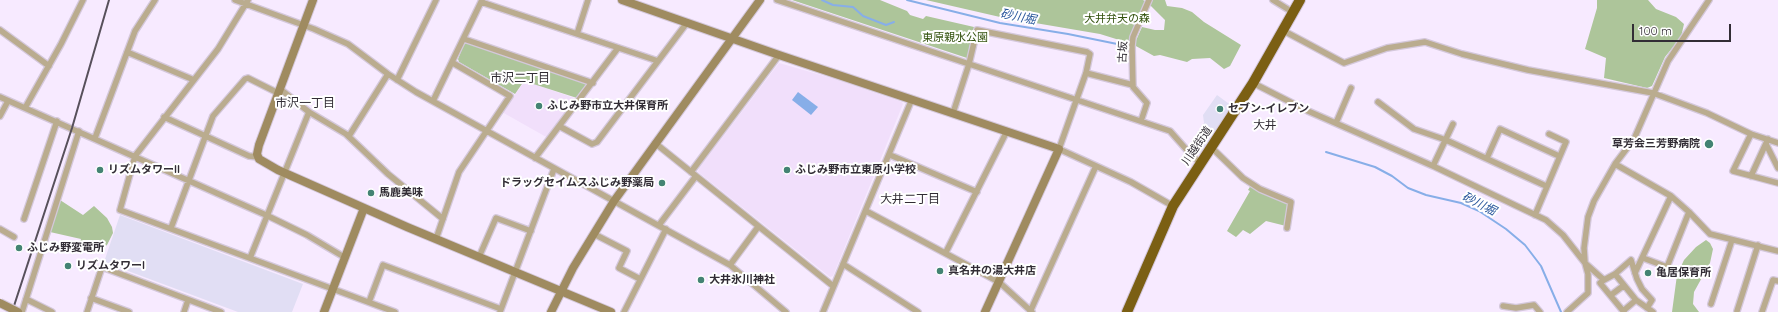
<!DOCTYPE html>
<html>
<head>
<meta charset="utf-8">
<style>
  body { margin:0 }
  #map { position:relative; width:1778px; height:312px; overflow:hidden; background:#f7eaff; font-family:Quicksand,sans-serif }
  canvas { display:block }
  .scale { position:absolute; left:1632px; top:24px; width:99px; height:18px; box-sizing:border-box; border:2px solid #322d35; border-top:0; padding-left:5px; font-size:12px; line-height:14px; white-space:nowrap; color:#322d35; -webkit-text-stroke:3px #fff; paint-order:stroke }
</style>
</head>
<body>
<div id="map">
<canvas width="1778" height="312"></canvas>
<div class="scale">100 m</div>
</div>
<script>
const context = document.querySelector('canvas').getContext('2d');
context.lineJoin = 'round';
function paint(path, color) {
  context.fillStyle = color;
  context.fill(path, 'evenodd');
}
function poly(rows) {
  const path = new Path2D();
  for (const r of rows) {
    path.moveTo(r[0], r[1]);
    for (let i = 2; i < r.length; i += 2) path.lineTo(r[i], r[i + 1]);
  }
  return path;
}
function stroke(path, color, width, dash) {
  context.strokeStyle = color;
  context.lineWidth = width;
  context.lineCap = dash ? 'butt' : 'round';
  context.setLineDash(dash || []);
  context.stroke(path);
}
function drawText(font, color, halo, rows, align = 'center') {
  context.font = font + ' Quicksand,"Noto Sans JP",sans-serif';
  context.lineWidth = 4;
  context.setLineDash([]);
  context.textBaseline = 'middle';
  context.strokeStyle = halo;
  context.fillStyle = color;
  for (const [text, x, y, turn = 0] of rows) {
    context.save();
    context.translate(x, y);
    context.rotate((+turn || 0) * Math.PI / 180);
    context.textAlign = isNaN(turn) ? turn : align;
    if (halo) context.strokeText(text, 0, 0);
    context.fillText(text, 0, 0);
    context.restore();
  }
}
const commercial = poly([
  [1217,95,1232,106,1200,153,1193,154,1190,151,1192,140,1204,123,1203,115],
  [120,215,303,284,292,312,238,312,104,262]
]);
const built = poly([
  [779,63,835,79,902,102,903,104,833,276,830,277,698,172,699,168],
  [525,81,577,99,548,138,502,112]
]);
const green = poly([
  [792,0,880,0,907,11,910,15,923,19,926,16,974,27,967,58],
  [926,0,1143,0,1146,2,1129,43,1100,34,1000,17],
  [1151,0,1165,0,1167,6,1182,8,1192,12,1204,22,1241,45,1230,66,1224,69,1210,58,1192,59,1187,62,1160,55,1154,56,1134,45,1142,27,1155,30,1164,30,1165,20,1150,5],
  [1597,0,1648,0,1656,9,1676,17,1684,24,1681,37,1665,57,1652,86,1647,88,1604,78,1606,58,1585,49,1597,8],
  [467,43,585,82,587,85,577,98,524,81,515,94,459,62,458,59,464,44],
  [1251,185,1288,202,1290,205,1286,226,1266,221,1250,234,1243,230,1236,237,1227,231,1250,191,1248,190],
  [60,200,83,215,94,206,107,218,112,227,113,233,107,245,96,252,86,252,78,249,81,239,50,232],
  [1706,240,1710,243,1713,249,1710,263,1694,292,1693,304,1699,312,1672,312,1677,275,1684,260,1696,247]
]);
const water = poly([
  [798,92,818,107,811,115,792,100]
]);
const stream = poly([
  [822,0,833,5,853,7,863,16,886,25,894,22],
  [907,0,1000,23,1068,34,1127,46],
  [1326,152,1375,167,1392,176,1408,188,1426,195,1461,203,1479,211,1506,229,1525,245,1541,266,1561,312]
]);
const street = poly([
  [235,0,314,29,348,44,388,74,416,92,730,265,786,312],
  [248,0,218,49,135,156,120,210,395,312],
  [777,0,1170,131,1193,157,1200,162],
  [1273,0,1294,13],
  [481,2,658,61],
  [0,30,49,66],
  [1284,31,1344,63,1387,48,1425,42,1462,54,1528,70,1653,93,1707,113,1751,134,1778,143],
  [577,34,588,0],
  [464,39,593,83],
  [127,52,194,80],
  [1086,73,1133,85],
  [397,80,436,0],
  [1253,83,1308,111,1433,166,1546,220,1563,235,1585,263,1604,280,1600,283,1624,312],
  [280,89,309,112,346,134,388,174,443,219],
  [0,97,266,215,307,235,344,257],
  [433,101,482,0],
  [1378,102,1414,129,1446,140,1546,186],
  [25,108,61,44,83,0],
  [953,113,969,64,977,30,1087,52,1090,54,1086,73,1059,149,1131,182,1173,206],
  [0,116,8,101],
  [164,117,249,156,258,157],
  [1141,121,1147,103,1133,87,1132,46,1133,37,1149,0],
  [1336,123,1351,88],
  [559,126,592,144,597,142,686,24],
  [1751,134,1733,171,1778,183],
  [349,136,388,74],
  [95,138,135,31,155,0],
  [655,143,833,286],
  [1766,144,1778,168],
  [1211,147,1243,178,1260,189,1291,202,1287,228],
  [890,155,977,192],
  [535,158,618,48],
  [1487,158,1500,129,1559,156],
  [1615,164,1671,196,1689,212,1710,234,1778,251],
  [1433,166,1453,124],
  [691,172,779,55],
  [1751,176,1768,139],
  [866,211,999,282,1032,312],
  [1535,215,1566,142,1549,134],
  [24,219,57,121],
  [659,225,696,176],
  [171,228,213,116,245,79,248,78,278,93],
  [0,229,14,237],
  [594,234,627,251,619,268,640,279],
  [436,239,459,172,510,96,453,63],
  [946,252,1007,131],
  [479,257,496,218,531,231],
  [250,258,309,112],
  [1643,258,1667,267,1689,212],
  [843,264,918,312],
  [730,265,758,227],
  [1635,273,1671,196],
  [1615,274,1636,300,1653,312],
  [1604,280,1615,274,1631,260,1637,279,1642,289,1652,300,1647,308],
  [1611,295,1623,286],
  [91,298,129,312],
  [26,299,52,312],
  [369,302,383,265,501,309],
  [1711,304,1732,240],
  [1503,306,1516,308,1534,305,1540,312],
  [1623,311,1636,300],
  [1737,311,1758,245],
  [22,312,79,131],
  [87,312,102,267,221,312],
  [184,312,188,300],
  [500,312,554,169],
  [624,312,666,229],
  [823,312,912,99],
  [1030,312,1096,166],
  [1567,312,1588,293,1588,274,1585,263,1584,248,1588,217,1594,201,1615,164,1634,139,1668,61,1709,0],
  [1762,312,1773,280,1778,281]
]);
const secondary = poly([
  [313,0,259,145,257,154,259,159,278,170,407,227,611,312],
  [622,0,779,55,1059,149,985,312],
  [324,312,364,208],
  [551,312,573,268,614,201,760,0]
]);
const highway = poly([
  [1127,312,1173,206,1253,83,1300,0]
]);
const rail = poly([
  [12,312,72,128,109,0]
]);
const secondaryBridge = poly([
  [0,303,18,312]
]);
const markers = [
  [539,106,4,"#438373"],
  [1220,109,4,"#438373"],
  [1709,144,5,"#438373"],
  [100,170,4,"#438373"],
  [787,170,4,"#438373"],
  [662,183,4,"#438373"],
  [371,193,4,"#438373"],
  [19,248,4,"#438373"],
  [68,266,4,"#438373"],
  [940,271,4,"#438373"],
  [1648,273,4,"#438373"],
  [701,280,4,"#438373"]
];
const parkNames = [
  ["大井弁天の森",1117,19],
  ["東原親水公園",955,38]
];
const streetNames = [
  ["古坂",1123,52,-87],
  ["川越街道",1197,146,-56]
];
const poiNames = [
  ["ふじみ野市立大井保育所",547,106],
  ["セブン-イレブン",1228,109],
  ["草芳会三芳野病院",1700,144,"right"],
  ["リズムタワーII",108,170],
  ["ふじみ野市立東原小学校",795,170],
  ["ドラッグセイムスふじみ野薬局",654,183,"right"],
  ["馬鹿美味",379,193],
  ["ふじみ野変電所",27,248],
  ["リズムタワーI",76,266],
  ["真名井の湯大井店",948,271],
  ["亀居保育所",1656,273],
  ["大井氷川神社",709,280]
];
const waterNames = [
  ["砂川堀",1018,17,11],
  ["砂川堀",1479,204,27]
];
const neighbourhoodNames = [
  ["市沢二丁目",520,78],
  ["市沢一丁目",305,103],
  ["大井",1265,125],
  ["大井二丁目",910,199]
];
paint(commercial, '#e1def4');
paint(built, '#f1dffb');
paint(green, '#adc59a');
paint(water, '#87aee8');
stroke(stream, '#87aee8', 2);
stroke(street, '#d4c8db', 8);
stroke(secondary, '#d4c8db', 10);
stroke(highway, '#d4c8db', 12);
stroke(street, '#baac8f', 5.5);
stroke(secondary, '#9f8b60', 8);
stroke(highway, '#7b5f13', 10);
stroke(rail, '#57505b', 2);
stroke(secondaryBridge, '#d4c8db', 10, []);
stroke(secondaryBridge, '#9f8b60', 8);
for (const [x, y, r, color] of markers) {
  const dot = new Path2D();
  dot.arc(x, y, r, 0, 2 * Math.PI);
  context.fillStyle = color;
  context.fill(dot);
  stroke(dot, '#fff', 1.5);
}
drawText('11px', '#33520e', '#fff', parkNames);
drawText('11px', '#322d35', '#fff', streetNames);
drawText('bold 11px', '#322d35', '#fff', poiNames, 'left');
drawText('italic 12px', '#27559b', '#fff', waterNames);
drawText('12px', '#322d35', '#fff', neighbourhoodNames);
</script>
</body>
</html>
